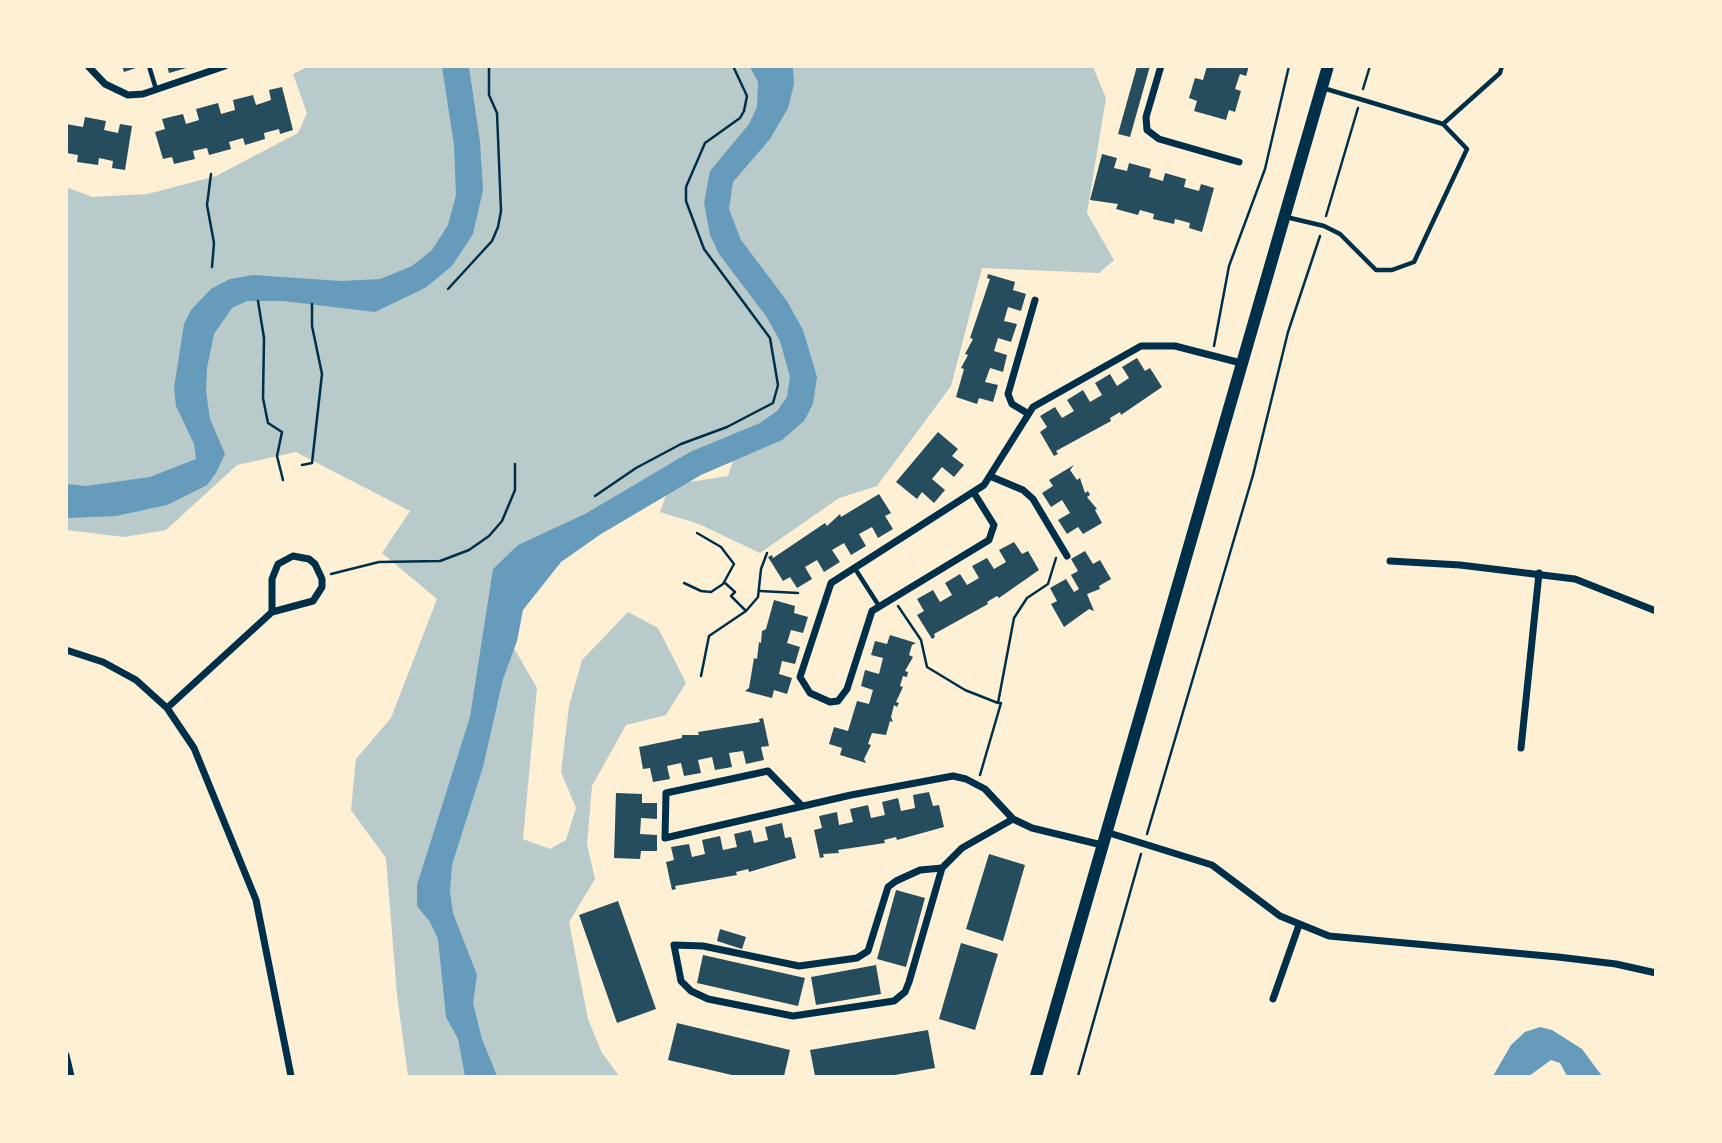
<!DOCTYPE html>
<html>
<head>
<meta charset="utf-8">
<style>
  body { margin:0 }
  #map { position:relative; width:1722px; height:1143px; overflow:hidden; background:#fdf0d5; font-family:Helvetica,sans-serif }
  canvas { display:block }
  .frame { position:absolute; inset:0; border:68px solid #fdf0d5; pointer-events:none }
</style>
</head>
<body>
<div id="map">
<canvas width="1722" height="1143"></canvas>
<div class="frame"></div>
</div>
<script>
const context = document.querySelector('canvas').getContext('2d');
context.lineJoin = 'round';
function paint(path, color) {
  context.fillStyle = color;
  context.fill(path, 'evenodd');
}
function poly(rows) {
  const path = new Path2D();
  for (const r of rows) {
    path.moveTo(r[0], r[1]);
    for (let i = 2; i < r.length; i += 2) path.lineTo(r[i], r[i + 1]);
  }
  return path;
}
function stroke(path, color, width, dash) {
  context.strokeStyle = color;
  context.lineWidth = width;
  context.lineCap = dash ? 'butt' : 'round';
  context.setLineDash(dash || []);
  context.stroke(path);
}
const green = poly([
  [307,67,1093,67,1106,98,1087,213,1114,260,1099,273,982,268,951,386,877,486,839,498,760,553,699,524,660,512,670,485,728,476,735,454,713,444,493,612,537,688,523,839,550,849,566,840,576,808,561,772,569,706,582,660,628,612,658,628,686,683,666,715,626,725,592,786,587,844,595,879,569,922,588,1019,602,1053,619,1076,408,1076,397,995,386,858,351,810,356,759,391,718,437,599,382,553,410,511,296,452,237,465,166,530,124,537,67,530,66,187,92,197,148,194,216,176,298,133,307,113,293,74]
]);
const water = poly([
  [442,67,469,67,480,142,483,190,473,234,452,266,425,288,375,312,283,301,247,301,232,308,214,334,207,368,206,391,210,419,225,454,216,473,207,485,167,505,116,516,67,518,67,484,86,486,150,477,196,459,194,444,176,406,174,388,184,324,191,310,211,289,230,279,253,275,341,281,380,279,412,266,432,250,448,225,456,195,454,145],
  [750,67,793,67,794,84,788,108,770,139,733,182,729,209,741,240,787,301,803,330,817,377,813,404,804,421,782,440,701,475,601,534,561,562,523,610,517,641,503,679,483,767,452,865,450,891,453,913,477,975,473,1003,482,1039,497,1076,465,1076,458,1039,446,1017,438,939,430,922,417,906,417,885,470,717,493,569,518,545,585,514,690,452,760,423,777,411,787,397,790,377,780,341,766,316,719,254,710,235,704,203,710,171,749,124,757,107,758,82],
  [1540,1027,1552,1030,1582,1049,1602,1076,1567,1076,1560,1063,1551,1060,1529,1076,1493,1076,1511,1045,1525,1032]
]);
const building = poly([
  [122,66,139,66,139,67,124,72],
  [167,66,190,66,190,67,169,73],
  [1137,66,1150,66,1130,137,1118,134],
  [1207,66,1249,66,1246,76,1240,74,1235,89,1241,91,1235,112,1229,110,1226,120,1194,111,1197,101,1189,98,1195,78,1203,80],
  [282,87,293,130,280,134,279,129,264,133,265,139,245,145,243,138,229,142,231,149,209,155,207,148,193,151,195,159,174,164,172,157,163,159,155,132,165,129,162,119,183,114,186,124,199,120,196,109,218,103,221,114,235,110,233,100,253,95,256,105,271,100,269,90],
  [85,117,106,121,104,130,118,133,120,124,132,126,125,170,112,168,113,161,99,158,98,165,77,162,78,155,66,153,66,124,83,127],
  [1102,154,1117,158,1114,168,1127,171,1129,163,1151,169,1149,177,1163,181,1165,173,1186,179,1184,187,1199,191,1201,184,1214,188,1202,232,1189,228,1190,223,1175,219,1174,224,1153,219,1154,214,1140,210,1138,215,1116,209,1118,204,1090,200],
  [988,274,1015,282,1013,290,1026,294,1021,311,1008,307,1004,321,1017,324,1011,342,998,338,994,351,1007,355,1003,372,990,368,985,382,998,385,993,402,979,398,977,404,956,397,964,369,961,368,968,355,965,354,973,339,970,338,990,279,987,278],
  [1137,358,1145,371,1150,368,1162,387,1121,415,1120,412,1110,418,1111,421,1056,451,1058,454,1054,456,1040,432,1047,427,1040,416,1055,407,1062,418,1074,411,1067,400,1083,390,1090,402,1102,395,1095,383,1110,374,1117,386,1129,378,1122,367],
  [938,432,958,449,952,456,964,465,954,477,942,467,932,479,945,490,934,503,922,492,917,499,896,482],
  [1074,465,1070,470,1077,480,1080,478,1085,493,1088,491,1090,495,1087,497,1097,509,1095,510,1102,523,1083,534,1078,527,1067,534,1058,520,1070,513,1062,500,1051,507,1042,493,1053,486,1049,480],
  [879,494,891,513,885,516,893,529,878,538,872,527,859,534,866,546,851,555,844,543,832,550,840,562,824,572,817,560,805,567,812,579,797,588,790,577,783,581,768,557,772,555,773,558,825,523,827,526,840,514,841,517],
  [1014,542,1022,554,1028,551,1039,570,999,598,997,596,987,602,988,604,934,634,935,637,932,639,917,615,924,611,917,599,933,590,940,602,952,595,945,583,960,574,967,585,979,578,972,566,987,558,994,569,1006,562,999,550],
  [1085,551,1093,564,1100,560,1111,579,1099,586,1100,589,1087,594,1094,611,1089,609,1064,627,1051,604,1057,601,1050,588,1066,579,1074,592,1079,589,1071,575,1078,571,1071,559],
  [774,600,795,606,794,613,808,617,803,633,791,630,787,643,800,647,795,664,782,661,779,674,792,678,787,694,774,690,772,698,745,691,749,688,754,658,757,659,759,642,761,643,762,631,766,629],
  [890,635,916,643,912,645,909,655,913,657,905,671,908,672,907,677,903,676,900,686,903,687,896,702,899,703,897,707,894,705,891,717,893,722,890,721,886,735,872,733,868,744,871,745,864,759,866,763,840,755,842,748,829,744,834,727,848,731,857,701,869,704,873,690,861,686,865,670,879,674,883,658,871,655,875,641,887,644],
  [763,718,769,746,761,747,764,760,746,764,743,751,729,753,732,767,715,770,712,757,698,760,701,773,684,776,681,763,667,766,670,779,653,782,650,768,643,769,639,747,682,738,682,735,699,735,698,732,760,722,759,719],
  [929,792,933,806,939,805,944,827,897,840,896,837,884,840,885,843,838,850,839,853,823,854,824,857,820,858,814,830,822,828,819,816,837,812,839,825,853,822,850,809,868,805,871,818,885,815,882,802,898,798,901,811,915,808,913,795],
  [616,793,642,794,642,803,657,803,657,819,641,818,640,834,657,835,657,851,641,851,640,859,614,858],
  [782,823,785,838,791,837,796,858,749,872,748,869,736,872,737,875,675,886,676,889,672,890,666,862,674,860,671,847,689,844,692,857,705,854,702,840,720,836,723,850,737,847,734,834,751,830,754,843,768,840,765,827],
  [989,854,1025,865,1003,941,966,929],
  [896,890,925,898,906,967,877,959],
  [618,901,656,1009,617,1023,579,915],
  [720,929,746,937,742,949,717,941],
  [961,943,998,954,975,1030,939,1019],
  [703,955,805,978,798,1006,697,983],
  [876,965,881,994,816,1005,811,977],
  [677,1023,790,1050,784,1076,736,1076,668,1060],
  [928,1030,935,1068,889,1076,815,1076,810,1050]
]);
const path = poly([
  [1363,89,1370,66],
  [211,174,207,205,214,243,212,267],
  [1326,216,1358,108],
  [448,289,492,241,498,227,501,211,497,113,489,95,489,66],
  [258,301,264,338,263,398,268,423,282,432,277,456,283,480],
  [1214,346,1229,266,1265,169,1289,66],
  [302,465,312,463,322,374,312,326,312,304],
  [595,496,636,468,681,444,727,427,773,403,778,385,770,338,704,249,686,201,686,187,705,143,740,118,744,111,747,96,733,66],
  [331,574,379,562,440,561,469,550,489,536,502,521,515,490,515,464],
  [684,583,701,591,711,592,723,584,734,564,721,547,697,533],
  [760,591,798,593],
  [898,606,921,640,927,667,965,690,998,703,1014,618,1027,598,1048,584,1056,558],
  [746,611,758,597,761,569,767,553],
  [701,676,709,636,746,611,731,596,735,592,724,582],
  [980,775,1001,703,998,703],
  [1147,834,1253,475,1288,332,1320,236],
  [1078,1076,1141,854]
]);
const service = poly([
  [149,66,156,89],
  [1323,88,1443,124,1500,73,1502,66],
  [1286,217,1324,226,1340,234,1376,270,1392,270,1414,262,1467,149,1443,124],
  [854,567,879,606]
]);
const minor = poly([
  [88,66,105,84,128,95,143,94,225,66],
  [1161,66,1146,117,1147,130,1159,139,1239,162],
  [1027,413,1012,404,1008,394,1035,300],
  [992,477,1023,490,1033,499,1067,556],
  [974,493,994,525,989,540,872,611,847,689,838,701,830,702,810,693,800,677,831,583,984,485,1033,407,1141,346,1175,346,1241,363],
  [1390,561,1460,565,1575,579,1656,611],
  [66,650,103,662,136,680,167,708,194,748,256,900,291,1076],
  [167,708,272,612,272,579,278,564,293,556,309,559,315,564,322,579,322,587,313,601,272,612],
  [1521,748,1539,573],
  [802,806,768,771,666,793,665,838,851,795,953,776,966,779,985,789,1013,819,1032,828,1102,845],
  [1106,832,1212,865,1280,916,1329,936,1558,957,1616,964,1656,973],
  [942,868,909,982,905,992,894,1001,793,1016,708,999,691,991,681,981,674,945,703,946,799,966,857,958,868,951,888,887,896,881,920,870,942,868,962,848,1013,819],
  [1273,999,1299,925],
  [66,1055,71,1076]
]);
const secondary = poly([
  [1036,1076,1328,66]
]);
paint(green, '#b9caca');
paint(water, '#669bbc');
paint(building, '#264d5e');
stroke(path, '#003049', 2.5);
stroke(service, '#003049', 4.5);
stroke(minor, '#003049', 7);
stroke(secondary, '#003049', 12);
</script>
</body>
</html>
